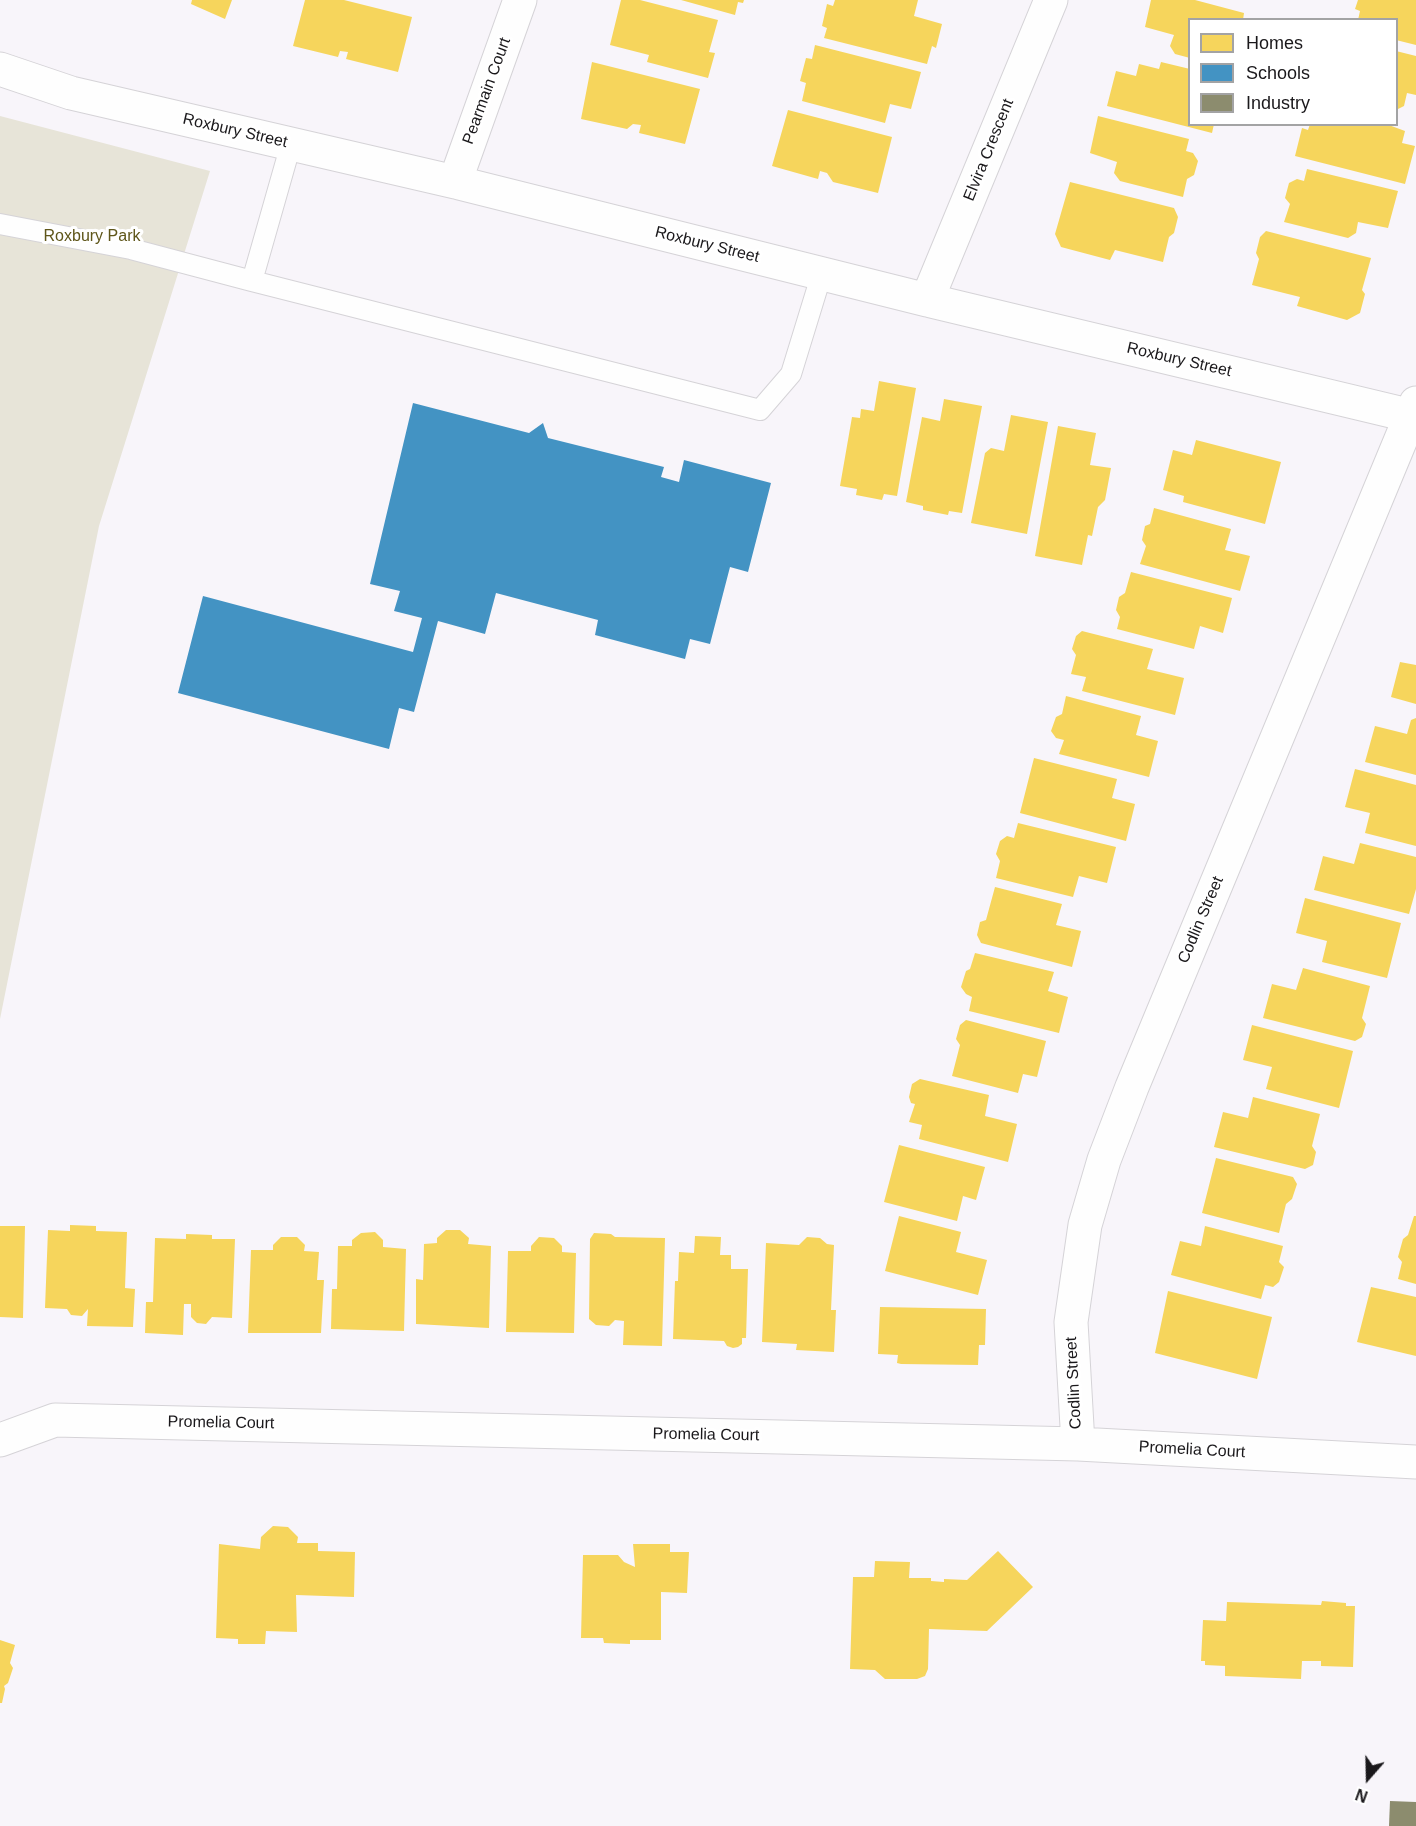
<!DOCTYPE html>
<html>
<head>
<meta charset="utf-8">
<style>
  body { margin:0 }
  #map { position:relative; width:1416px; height:1826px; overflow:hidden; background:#f8f5fa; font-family:Arial,sans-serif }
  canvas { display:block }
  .legend { position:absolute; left:1188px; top:18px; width:210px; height:108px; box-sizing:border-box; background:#fff; border:2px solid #a3a3a4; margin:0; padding:8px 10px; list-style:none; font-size:18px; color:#1a181b }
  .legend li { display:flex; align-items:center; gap:12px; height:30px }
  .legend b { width:30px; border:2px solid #a3a3a4 }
  .north { position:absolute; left:1338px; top:1748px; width:60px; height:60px; -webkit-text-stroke:4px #fff; paint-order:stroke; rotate:200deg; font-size:16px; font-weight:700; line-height:24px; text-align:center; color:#1a181b }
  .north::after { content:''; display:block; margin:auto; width:21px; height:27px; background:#1a181b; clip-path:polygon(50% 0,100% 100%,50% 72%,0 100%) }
</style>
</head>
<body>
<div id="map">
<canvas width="1416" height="1826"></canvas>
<ul class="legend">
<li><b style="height:16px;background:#f6d55c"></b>Homes</li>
<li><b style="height:16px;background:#4393c3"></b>Schools</li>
<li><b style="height:16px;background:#8c8c6e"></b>Industry</li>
</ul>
<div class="north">N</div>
</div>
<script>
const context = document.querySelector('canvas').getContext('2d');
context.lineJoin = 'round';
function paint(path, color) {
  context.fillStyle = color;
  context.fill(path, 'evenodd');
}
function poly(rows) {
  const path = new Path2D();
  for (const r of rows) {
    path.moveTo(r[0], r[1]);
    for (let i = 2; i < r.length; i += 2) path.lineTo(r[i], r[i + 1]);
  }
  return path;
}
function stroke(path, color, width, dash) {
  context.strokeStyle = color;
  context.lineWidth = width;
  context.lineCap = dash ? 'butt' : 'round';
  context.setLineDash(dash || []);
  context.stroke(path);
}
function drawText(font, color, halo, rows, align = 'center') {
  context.font = font + ' Arial,sans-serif';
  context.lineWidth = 6;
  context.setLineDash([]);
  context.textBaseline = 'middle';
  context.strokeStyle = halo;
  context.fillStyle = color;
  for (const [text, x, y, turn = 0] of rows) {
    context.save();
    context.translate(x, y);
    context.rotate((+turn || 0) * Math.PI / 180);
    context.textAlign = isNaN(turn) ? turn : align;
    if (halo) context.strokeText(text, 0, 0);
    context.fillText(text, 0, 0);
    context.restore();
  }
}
const green = poly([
  [0,116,210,171,99,526,0,1019]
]);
const homes = poly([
  [192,0,232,0,225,19,191,4],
  [305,0,344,0,412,17,398,72,346,59,348,52,340,51,338,57,293,46],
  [621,0,640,0,718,20,709,52,715,53,708,78,647,62,649,55,610,45],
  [681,0,744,0,743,3,738,2,735,15],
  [835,0,918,0,914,16,942,24,936,48,932,46,927,64,824,38,827,28,822,26,827,4,833,6],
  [1151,0,1195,0,1244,13,1243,20,1190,20,1190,58,1175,54,1170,46,1174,35,1145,27],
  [1358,0,1416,0,1416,45,1396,40,1396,20,1358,20,1360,11,1355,9],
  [815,45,921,72,911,109,890,104,885,123,802,101,806,83,800,81,806,58,812,59],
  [1396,51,1416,56,1416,95,1407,93,1404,106,1396,110],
  [592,62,700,89,685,144,639,133,641,125,633,124,627,129,581,119],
  [1161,62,1190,69,1190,124,1214,124,1212,133,1107,106,1116,71,1136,76,1139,64,1159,69],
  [788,110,892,137,878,193,833,182,827,173,820,171,818,179,772,166],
  [1098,116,1189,139,1186,151,1193,153,1198,161,1194,175,1187,179,1183,197,1120,181,1114,173,1117,162,1090,153],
  [1310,124,1386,124,1405,131,1402,143,1415,146,1405,184,1295,156,1302,128,1308,130],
  [1307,169,1398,191,1388,228,1358,222,1356,233,1348,238,1284,222,1290,204,1285,198,1289,183,1297,179,1304,181],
  [1070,182,1174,208,1178,217,1174,233,1169,237,1163,262,1115,250,1110,260,1061,247,1055,234],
  [1266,231,1371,258,1362,290,1365,294,1360,313,1347,320,1297,306,1300,297,1252,285,1259,259,1256,253,1260,237],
  [879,381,916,388,897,496,884,494,882,500,856,495,857,489,840,486,852,417,860,418,861,409,874,411],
  [944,399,982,406,962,513,949,511,948,515,923,510,923,506,906,502,922,417,940,421],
  [1011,415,1048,422,1027,534,971,523,985,453,991,448,1004,451],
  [1058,426,1096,433,1090,465,1111,468,1105,500,1098,507,1092,536,1088,535,1082,565,1035,556],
  [1196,440,1281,462,1265,524,1183,502,1184,496,1163,490,1173,450,1192,455],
  [1154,508,1231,529,1225,550,1250,556,1240,591,1140,564,1146,546,1142,540,1145,526,1150,524],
  [1131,572,1232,598,1223,633,1200,626,1194,649,1117,629,1120,617,1116,610,1119,597,1125,593],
  [1082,631,1153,649,1147,669,1184,678,1175,715,1082,691,1086,677,1071,674,1076,655,1072,649,1076,636],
  [1400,662,1416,665,1416,704,1391,697],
  [1066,696,1141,716,1136,735,1158,741,1149,777,1059,754,1064,740,1056,738,1051,731,1056,717,1062,714],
  [1416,718,1416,775,1365,762,1375,726,1407,734,1411,720],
  [1034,758,1117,779,1112,798,1135,804,1126,841,1020,813],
  [1355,769,1416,785,1416,846,1365,833,1370,813,1345,807],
  [1018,823,1116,847,1107,883,1079,876,1073,897,996,878,1000,861,996,854,1000,841,1007,836,1014,838],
  [1360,843,1416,857,1416,889,1409,914,1314,890,1323,856,1354,864],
  [995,887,1062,904,1056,925,1081,931,1072,967,981,943,977,935,980,922,986,920],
  [1305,898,1401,923,1387,978,1322,962,1327,941,1296,933],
  [975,953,1054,972,1048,991,1068,997,1059,1033,969,1011,972,997,966,994,961,987,966,971,970,969],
  [1303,968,1370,986,1362,1018,1366,1024,1362,1037,1355,1041,1263,1018,1272,984,1296,990],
  [966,1020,1046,1041,1037,1077,1023,1074,1018,1093,952,1076,960,1045,956,1039,960,1025],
  [1252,1025,1353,1051,1339,1108,1266,1089,1272,1067,1243,1060],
  [920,1079,989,1095,985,1116,1017,1124,1008,1162,919,1139,922,1125,909,1122,915,1104,911,1103,909,1097,912,1084],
  [1253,1097,1320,1114,1312,1146,1316,1152,1313,1165,1305,1169,1214,1147,1223,1112,1248,1118],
  [899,1145,985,1167,976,1200,963,1196,957,1221,884,1202],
  [1216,1158,1293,1177,1297,1184,1292,1199,1286,1204,1279,1233,1202,1213],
  [899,1216,961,1232,956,1252,987,1260,978,1295,885,1271],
  [1414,1216,1416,1216,1416,1284,1398,1279,1402,1262,1398,1257,1403,1239,1408,1235],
  [70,1225,96,1226,96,1231,127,1232,125,1288,135,1289,133,1327,87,1326,88,1309,82,1316,71,1315,67,1309,45,1308,48,1230,70,1231],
  [0,1226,25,1226,23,1318,0,1317],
  [1205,1226,1283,1246,1279,1262,1284,1267,1279,1282,1273,1287,1265,1285,1261,1299,1171,1275,1180,1241,1201,1246],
  [446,1230,460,1230,469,1238,468,1244,491,1246,489,1328,416,1324,416,1279,423,1280,424,1244,437,1243,437,1238],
  [375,1232,383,1240,383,1247,406,1249,404,1331,331,1329,332,1289,337,1289,338,1246,352,1246,352,1240,361,1233],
  [594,1233,611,1234,615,1237,665,1238,662,1346,623,1345,624,1321,615,1320,609,1326,596,1325,589,1319,590,1239],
  [186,1234,212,1235,212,1239,235,1239,232,1318,212,1317,206,1324,197,1323,191,1317,191,1304,184,1304,183,1335,145,1333,146,1302,153,1302,155,1238,186,1239],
  [695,1236,721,1237,720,1255,731,1255,731,1269,748,1269,746,1338,742,1338,742,1344,738,1347,733,1348,727,1346,724,1341,673,1339,675,1281,678,1281,679,1252,694,1253],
  [281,1237,297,1237,305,1245,304,1251,319,1252,317,1280,324,1280,321,1333,248,1333,251,1250,273,1250,273,1245],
  [539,1237,554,1238,562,1246,562,1252,576,1253,574,1333,506,1332,508,1251,531,1251,531,1246],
  [807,1237,820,1238,827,1244,834,1245,831,1310,836,1310,834,1352,796,1350,797,1344,762,1342,766,1243,799,1245],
  [1371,1287,1416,1297,1416,1356,1357,1342],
  [1168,1291,1272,1317,1257,1379,1155,1353],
  [880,1307,986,1309,985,1345,979,1345,978,1365,901,1364,897,1363,898,1355,878,1354],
  [273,1526,288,1527,298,1537,297,1543,318,1543,318,1551,355,1552,354,1597,296,1595,297,1632,266,1631,265,1644,238,1644,238,1639,216,1638,219,1544,260,1549,261,1537],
  [633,1544,670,1544,670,1552,689,1552,687,1593,661,1592,661,1640,630,1640,630,1644,604,1643,603,1638,581,1638,583,1555,618,1555,624,1562,635,1567],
  [998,1551,1033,1587,987,1631,929,1629,928,1669,925,1676,917,1679,885,1679,875,1670,850,1669,853,1577,874,1577,875,1561,910,1562,909,1578,931,1578,931,1581,944,1582,944,1579,967,1580],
  [1322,1601,1346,1603,1346,1606,1355,1606,1353,1667,1321,1666,1321,1661,1302,1661,1301,1679,1225,1676,1225,1666,1205,1665,1205,1661,1201,1661,1203,1620,1226,1621,1227,1602,1321,1605],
  [0,1640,15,1645,10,1663,13,1668,8,1683,4,1686,5,1689,2,1703,0,1703]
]);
const schools = poly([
  [413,403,529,433,543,423,548,438,664,467,661,477,679,482,684,460,771,483,748,572,730,567,710,644,690,639,685,659,595,635,598,620,496,593,485,634,438,621,414,712,399,708,389,749,178,693,203,596,413,652,422,618,394,611,400,591,370,584]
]);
const industry = poly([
  [1390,1801,1416,1802,1416,1826,1389,1826]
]);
const lane = poly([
  [291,144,252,281,760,410,791,374,822,273],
  [0,224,131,249,252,281]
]);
const street = poly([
  [0,69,71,93,455,182,927,300,1416,417],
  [455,182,520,0],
  [927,300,1051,0],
  [0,1440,55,1420,1078,1444,1416,1462],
  [1078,1444,1071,1322,1085,1225,1104,1160,1132,1087,1416,403]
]);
const streetNames = [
  ["Pearmain Court",487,91,-70],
  ["Roxbury Street",235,131,13],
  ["Elvira Crescent",989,150,-68],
  ["Roxbury Street",707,245,14],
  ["Roxbury Street",1179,360,13],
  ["Codlin Street",1201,920,-67],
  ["Codlin Street",1074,1383,-93],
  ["Promelia Court",221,1423,1],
  ["Promelia Court",706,1435,1],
  ["Promelia Court",1192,1450,3]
];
const parkNames = [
  ["Roxbury Park",92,237]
];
paint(green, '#e7e4d8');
paint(homes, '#f6d55c');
paint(schools, '#4393c3');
paint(industry, '#8c8c6e');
stroke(lane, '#d5d3d7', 22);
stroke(street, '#d5d3d7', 35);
stroke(lane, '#fefefe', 20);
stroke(street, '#fefefe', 33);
drawText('16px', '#1a181b', '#fff', streetNames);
drawText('16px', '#5f561a', '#fff', parkNames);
</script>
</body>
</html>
